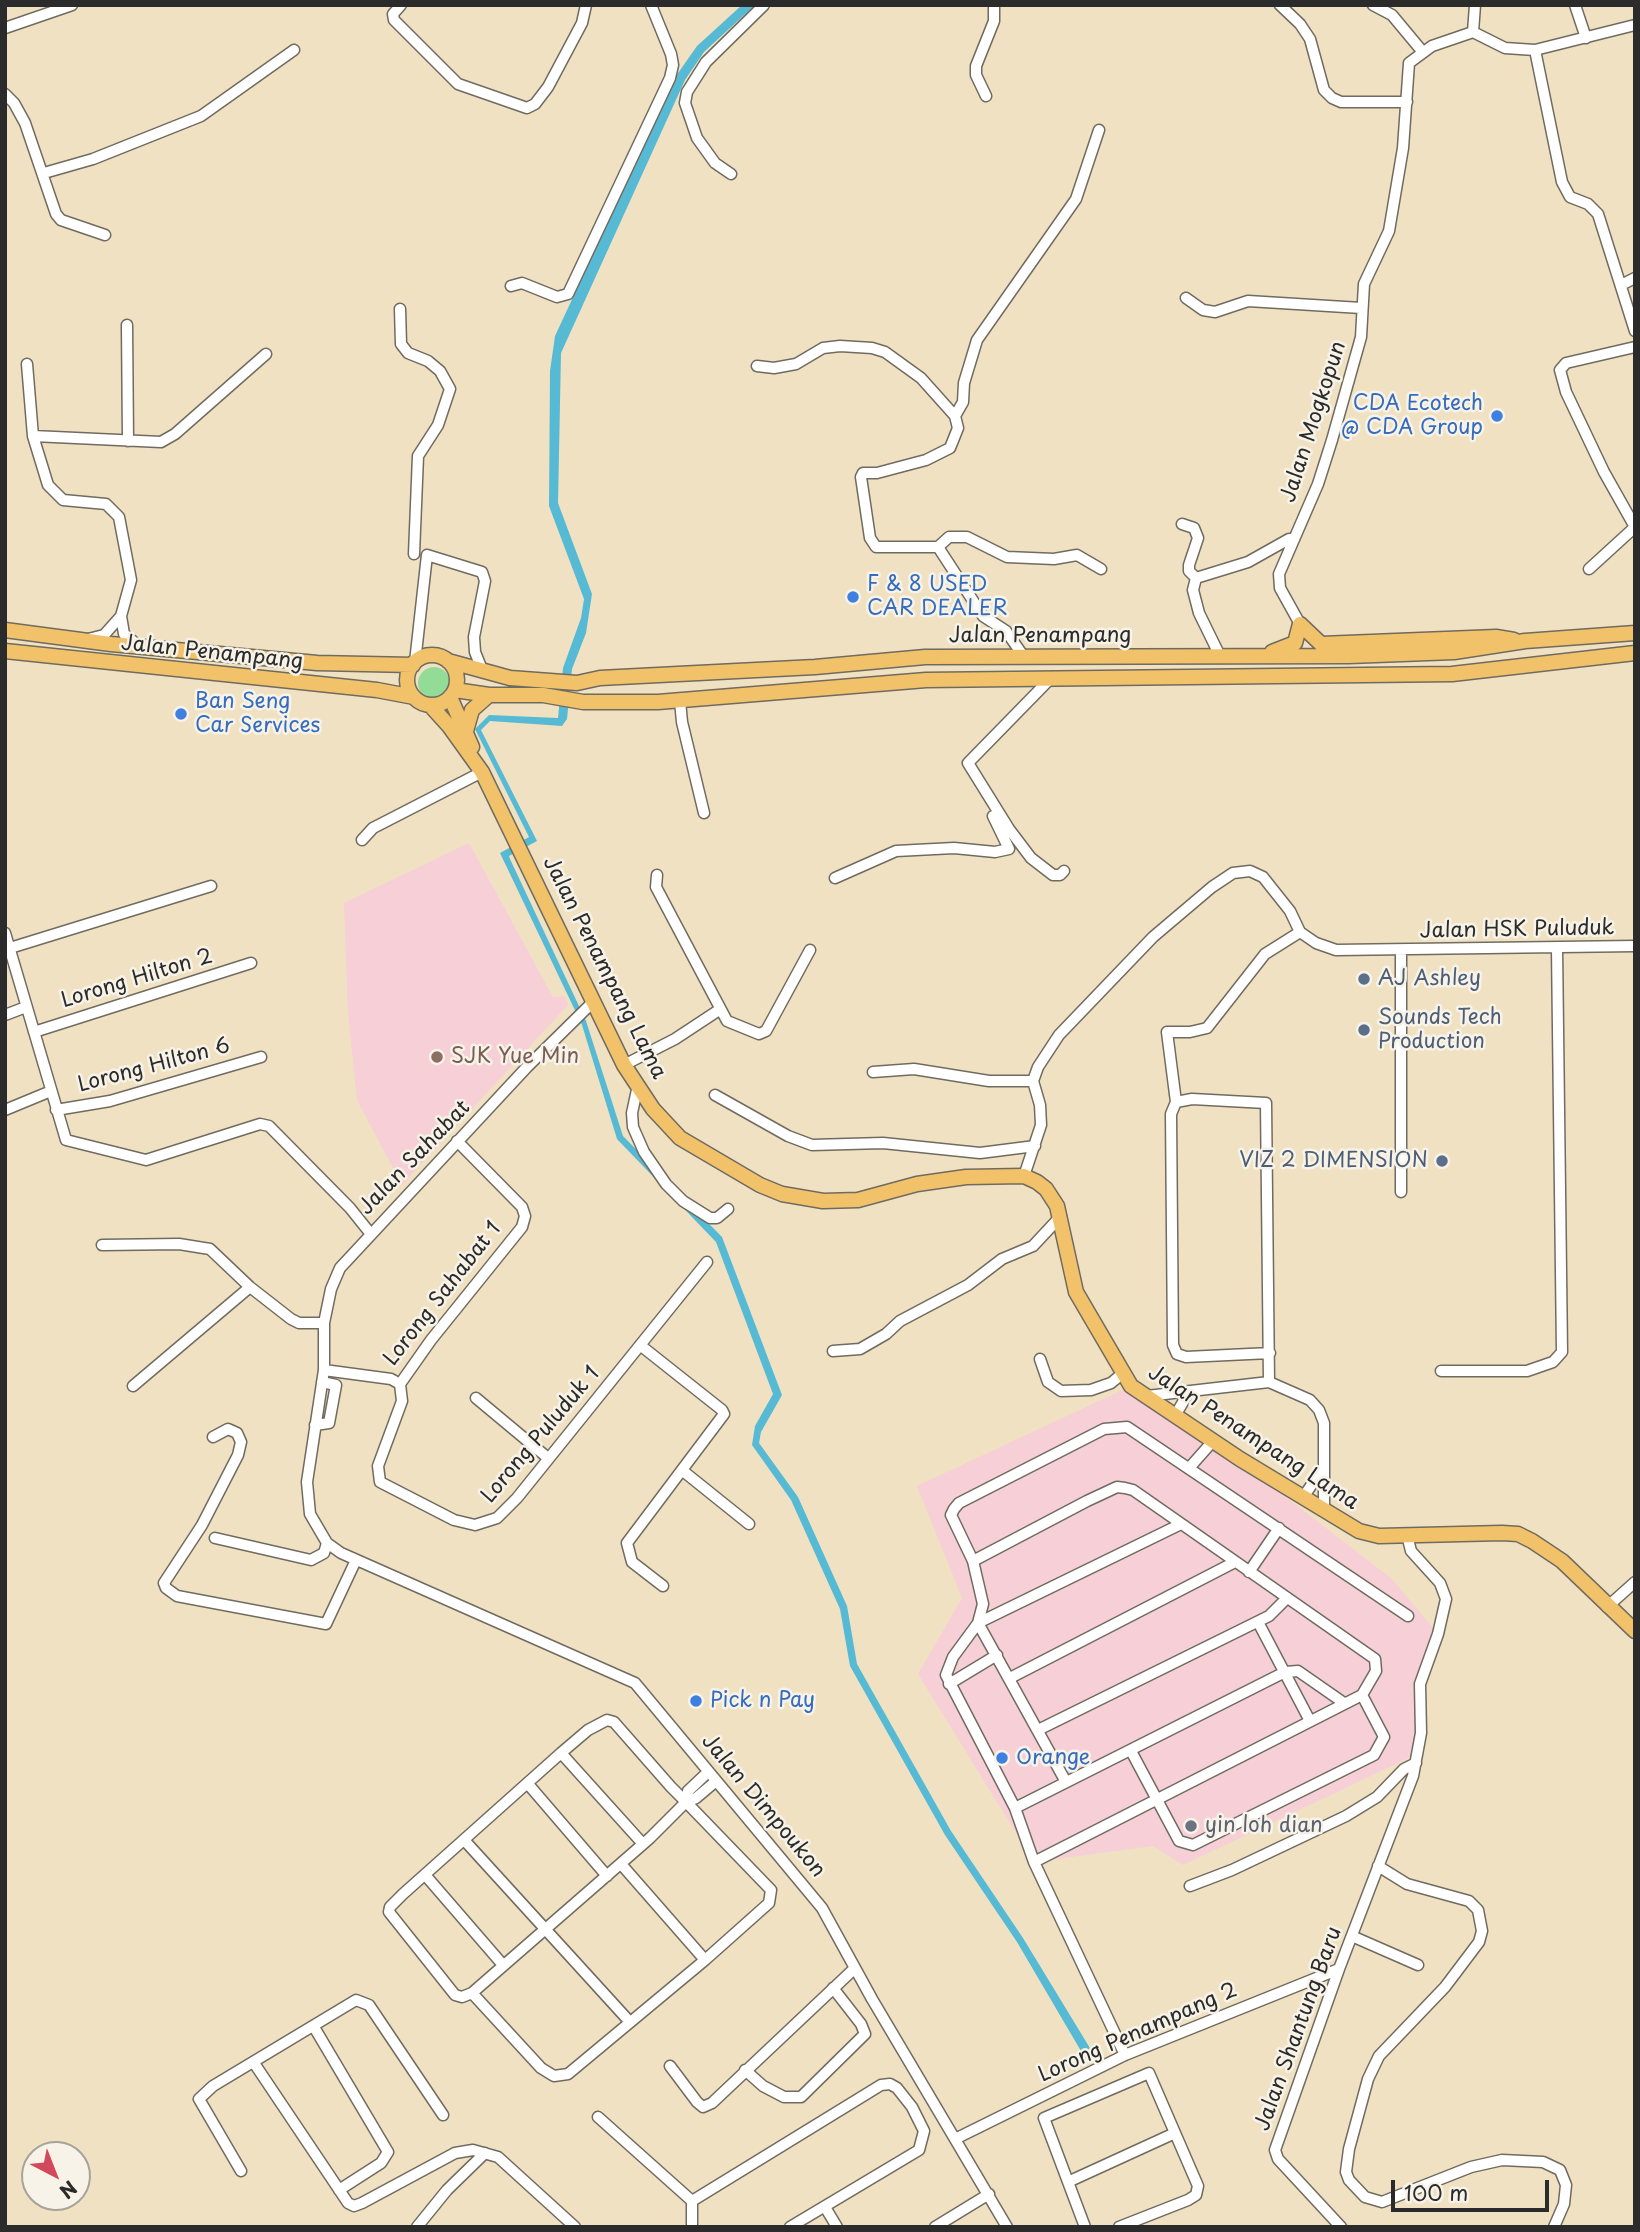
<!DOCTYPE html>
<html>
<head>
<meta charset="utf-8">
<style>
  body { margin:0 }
  #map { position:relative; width:1640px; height:2232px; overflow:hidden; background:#f0e1c2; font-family:"Playpen Sans",sans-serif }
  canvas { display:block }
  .frame { position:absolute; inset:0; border:7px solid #2b2b2b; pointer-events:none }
  .north { position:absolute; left:21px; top:2141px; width:70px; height:70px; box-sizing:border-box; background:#f7f3e8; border:2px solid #a5a39c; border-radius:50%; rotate:138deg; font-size:19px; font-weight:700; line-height:28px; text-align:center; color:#2b2b2b }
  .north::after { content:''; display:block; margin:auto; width:24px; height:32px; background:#d1495b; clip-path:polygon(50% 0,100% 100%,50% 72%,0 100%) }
  .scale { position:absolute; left:1391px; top:2180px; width:158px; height:32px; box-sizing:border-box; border:4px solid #2b2b2b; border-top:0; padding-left:9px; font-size:21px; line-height:24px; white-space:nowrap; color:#2b2b2b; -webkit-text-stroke:5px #f7f3e8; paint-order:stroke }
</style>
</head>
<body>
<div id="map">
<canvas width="1640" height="2232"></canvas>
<div class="frame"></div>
<div class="north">N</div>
<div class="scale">100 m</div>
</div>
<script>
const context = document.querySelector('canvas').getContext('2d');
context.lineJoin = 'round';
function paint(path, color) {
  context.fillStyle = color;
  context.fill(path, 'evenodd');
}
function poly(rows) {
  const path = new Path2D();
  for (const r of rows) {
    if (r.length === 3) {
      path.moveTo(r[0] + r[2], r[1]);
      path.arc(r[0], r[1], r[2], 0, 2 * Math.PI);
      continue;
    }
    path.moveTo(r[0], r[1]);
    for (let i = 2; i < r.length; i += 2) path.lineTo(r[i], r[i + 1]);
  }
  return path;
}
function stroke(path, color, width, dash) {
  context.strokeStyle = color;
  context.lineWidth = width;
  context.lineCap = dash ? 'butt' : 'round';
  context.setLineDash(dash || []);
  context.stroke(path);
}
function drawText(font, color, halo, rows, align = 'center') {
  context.font = font + ' "Playpen Sans",sans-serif';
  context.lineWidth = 5;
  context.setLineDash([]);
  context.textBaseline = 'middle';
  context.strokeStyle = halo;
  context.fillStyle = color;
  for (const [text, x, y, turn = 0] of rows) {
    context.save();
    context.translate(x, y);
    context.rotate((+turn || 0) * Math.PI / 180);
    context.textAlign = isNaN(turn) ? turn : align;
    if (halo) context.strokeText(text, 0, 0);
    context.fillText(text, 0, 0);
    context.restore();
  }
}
const built = poly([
  [469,843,553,997,564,996,568,1005,402,1185,357,1100,348,1013,344,903],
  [1131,1386,1213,1441,1392,1579,1438,1634,1420,1684,1417,1754,1183,1865,1153,1846,1034,1862,918,1674,962,1598,917,1486]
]);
const green = poly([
  [434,683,16]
]);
const water = poly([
  [742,5,755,5,704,52,685,80,561,353,558,503,592,594,586,633,572,669,567,719,562,726,490,721,481,730,537,841,509,856,510,859,586,1021,623,1136,722,1237,782,1395,761,1432,759,1443,798,1497,847,1606,857,1664,951,1831,1023,1938,1096,2058,1088,2063,1017,1942,945,1835,850,1666,840,1609,791,1500,752,1445,755,1426,773,1394,716,1242,617,1139,582,1025,500,853,529,837,475,729,489,715,558,718,563,668,581,618,584,599,549,506,550,371,555,336,676,76,697,46]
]);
const minor = poly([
  [401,5,393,14,394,20,458,84,527,108,535,104,548,87,582,23,586,5],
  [1280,5,1300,24,1310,39,1324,90,1332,98,1341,102,1407,102],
  [1373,5,1392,15,1422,51],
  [1575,5,1586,38],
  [5,28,72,5],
  [1473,32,1505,48,1535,50,1635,25],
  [1473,32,1475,5],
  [1535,50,1562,182,1570,197,1588,204,1598,214,1635,331],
  [5,94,14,103,25,123,56,214,61,220,105,235],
  [986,96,976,75,976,66,994,21,994,5],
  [44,173,93,159,201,116,294,50],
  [731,174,715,163,697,138,685,103,687,92,706,62,764,5],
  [1621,285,1635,278],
  [511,286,522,283,557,297,568,294,670,78,673,65,671,54,651,5],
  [1186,298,1203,310,1215,312,1248,301,1361,308],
  [400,309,401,344,408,353,428,361,440,371,450,389,438,425,418,456,414,554],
  [127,325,128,441],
  [1635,347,1566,363,1560,370,1566,392,1604,472,1635,527],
  [27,364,33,436,48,485,63,500,106,504,119,517,131,580,121,616,124,634,139,646],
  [757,366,774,368,796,364,823,348,840,346,872,348,885,352,921,378,955,416],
  [33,436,161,442,175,434,266,354],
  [1182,524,1194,528,1198,538,1189,565,1189,571,1196,578],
  [938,547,949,537,967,537,1007,557,1054,559,1077,555,1101,569],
  [1589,569,1635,527],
  [1300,624,1280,588,1279,574,1318,484,1332,440,1361,337,1364,284,1389,231,1403,148,1409,63,1432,46,1473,32],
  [88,639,104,635,121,616],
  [1220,656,1199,613,1193,590,1196,578,1248,562,1289,539,1294,539],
  [1024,657,1006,631,983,616,938,547,876,547,870,538,861,477,863,473,877,473,926,460,950,448,958,428,955,416,963,402,964,383,977,340,1076,199,1099,130],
  [415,662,427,555,482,572,485,581,474,637,475,652,483,672],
  [1052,677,968,763,1009,829,1031,858,1053,875,1060,875,1064,871],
  [680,701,682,722,704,813],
  [362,840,373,828,482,772],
  [657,875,656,887,727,1021,759,1034,766,1031,810,950],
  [835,878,896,851,954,848,995,852,1009,849,993,816],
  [5,933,66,1140,146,1160,260,1124,269,1126,350,1208,370,1233],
  [10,948,211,886],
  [1401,951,1401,1192],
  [593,1002,527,1067,340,1268,331,1289,324,1323,324,1370,307,1482,310,1514,327,1543,341,1553,635,1683,822,1908,872,1999,1007,2227],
  [5,1015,26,1007],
  [34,1032,251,963],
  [624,1065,675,1039,719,1010],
  [873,1072,914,1069,989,1081,1033,1081],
  [638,1085,632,1113,633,1127,644,1152,666,1184,683,1201,710,1218,717,1218,728,1209],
  [715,1095,788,1136,812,1145,883,1143,980,1153,1035,1146],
  [1176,1102,1192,1099,1266,1103,1269,1382],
  [5,1110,51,1091],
  [56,1110,110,1101,261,1057],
  [1024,1176,1041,1125,1040,1105,1033,1081,1038,1067,1059,1035,1153,937,1212,887,1233,873,1250,871,1263,877,1290,911,1300,932,1316,943,1336,950,1635,946],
  [102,1245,179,1244,210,1249,250,1287,291,1319,299,1323,324,1323],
  [640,1345,722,1410,724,1414,627,1543,632,1562,663,1586],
  [833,1351,860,1349,886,1334,900,1321,968,1285,1002,1259,1033,1246,1061,1216],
  [1270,1353,1186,1357,1177,1354,1173,1345,1171,1114,1176,1102,1167,1032,1190,1032,1207,1028,1265,954,1300,932],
  [1040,1359,1048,1382,1061,1391,1091,1390,1111,1383,1122,1374],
  [324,1370,391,1379,400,1384],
  [1441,1371,1527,1371,1553,1362,1562,1352,1557,948],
  [400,1384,402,1401,378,1466,380,1482,454,1520,475,1525,497,1518,517,1498,707,1262],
  [400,1384,431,1340,522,1227,525,1216,522,1207,457,1141],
  [133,1386,250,1287],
  [1147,1396,1269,1382,1310,1400,1319,1410,1324,1423,1324,1509],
  [476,1398,548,1458],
  [1176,1414,1186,1397,1196,1391],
  [315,1425,329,1423,336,1385,322,1382],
  [213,1437,228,1429,237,1433,241,1442,238,1455,202,1525,164,1583,166,1588,177,1596,326,1624,356,1560],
  [1190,1467,1213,1441],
  [683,1471,749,1524],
  [1304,1496,1321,1471],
  [215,1538,311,1560,324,1553,327,1543],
  [973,1561,1087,1501,1117,1487,1125,1488,1133,1490,1375,1659,1376,1671,1362,1695,1034,1862],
  [1249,1572,1279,1528],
  [1607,1607,1635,1582],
  [1258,1622,1310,1721],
  [978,1623,1181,1524],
  [978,1623,1066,1782],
  [1010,1678,1235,1562],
  [949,1684,997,1655],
  [1038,1730,1269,1616,1287,1598],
  [1131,1751,1179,1841,1193,1845,1374,1755,1384,1737,1362,1695],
  [561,1753,643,1844],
  [528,1784,607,1876],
  [686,1802,688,1791,707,1773],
  [1015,1808,1285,1672,1298,1671,1344,1703],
  [465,1841,629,2021],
  [621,1864,705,1960],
  [1378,1866,1407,1884,1469,1901,1478,1910,1482,1931,1479,1942,1445,1987,1379,2056,1368,2079,1349,2149,1346,2172,1349,2180,1365,2197,1382,2202,1471,2167,1502,2160,1543,2162,1560,2170,1566,2185,1564,2204,1554,2227],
  [426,1876,503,1965],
  [1190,1886,1232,1870,1346,1816,1377,1797,1404,1769,1416,1763],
  [1354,1937,1418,1965],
  [472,1993,541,2068,554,2076,568,2074,705,1960,769,1903,771,1890,686,1802,671,1787,614,1722,607,1720,588,1730,561,1753,403,1894,390,1907,389,1912,455,1995,462,1997,472,1993,650,1838,686,1802,696,1798,715,1782],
  [314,2027,388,2152,381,2163,339,2190],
  [1125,2055,1034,1862,1015,1808,946,1675,953,1657,978,1623,983,1604,973,1561,951,1515,954,1509,959,1503,1104,1429,1127,1427,1408,1616],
  [254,2063,348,2203,354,2206,362,2203,455,2153,473,2150,498,2157,575,2227],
  [670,2066,697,2102,703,2107,712,2103,855,1968],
  [745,2070,763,2086,784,2097,801,2097,865,2034,861,2024,833,1988],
  [598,2117,692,2201],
  [955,2139,1125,2055,1339,1969],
  [241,2171,199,2099,213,2086,356,2000,369,2005,443,2115],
  [1070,2181,1175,2133],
  [692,2201,881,2085,890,2084,897,2088,912,2107,924,2131,919,2150,790,2227],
  [692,2201,692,2227],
  [825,2207,837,2227],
  [417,2227,447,2190,485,2153],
  [935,2227,989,2194],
  [1085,2227,1044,2118,1149,2073,1198,2186,1196,2195,1188,2200,1119,2227],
  [1341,2227,1278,2159,1275,2150,1339,1969,1413,1776,1421,1733,1420,1684,1438,1634,1446,1599,1440,1583,1411,1551,1407,1535]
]);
const major = poly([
  [1300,624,1321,644,1496,637,1514,640],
  [5,630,111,644,317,663,413,665],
  [5,651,377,690,414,697],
  [1272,652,1295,643,1300,624],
  [432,680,25],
  [448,661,510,678,577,683,600,678,815,667,925,657,1349,656,1454,652,1525,641,1635,633],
  [455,690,489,695,543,695,583,702,658,702,926,680,1452,674,1635,653],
  [450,697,472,747],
  [430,705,449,726,482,772,624,1065,653,1109,680,1138,760,1185,782,1194,823,1201,858,1200,917,1184,966,1177,1024,1176,1037,1182,1046,1189,1057,1206,1076,1292,1131,1386,1240,1459,1359,1531,1379,1536,1502,1533,1518,1534,1532,1541,1562,1561,1635,1631],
  [466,731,472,710,489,695]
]);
const markers = [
  [1497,416,7,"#3f7fe0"],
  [853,597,7,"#3f7fe0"],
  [181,714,7,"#3f7fe0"],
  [1364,979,7,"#5c6f8a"],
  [1364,1030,7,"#5c6f8a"],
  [437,1057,7,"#8d6e63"],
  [1442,1161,7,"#5c6f8a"],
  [696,1701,7,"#3f7fe0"],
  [1002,1758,7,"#3f7fe0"],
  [1191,1826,7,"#6b7280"]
];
const shopNames = [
  ["CDA Ecotech",1483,404,"right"],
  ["@ CDA Group",1483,428,"right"],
  ["F & 8 USED",867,585],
  ["CAR DEALER",867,609],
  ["Ban Seng",195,702],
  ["Car Services",195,726],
  ["Pick n Pay",710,1701],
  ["Orange",1016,1758]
];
const streetNames = [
  ["Jalan Mogkopun",1314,422,-72],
  ["Jalan Penampang",1040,636],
  ["Jalan Penampang",212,653,6],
  ["Jalan HSK Puluduk",1517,930,-1],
  ["Jalan Penampang Lama",604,968,63],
  ["Lorong Hilton 2",137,979,-17],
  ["Lorong Hilton 6",154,1066,-15],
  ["Jalan Sahabat",415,1158,-46],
  ["Lorong Sahabat 1",443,1294,-52],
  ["Lorong Puluduk 1",541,1435,-50],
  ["Jalan Penampang Lama",1253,1438,33],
  ["Jalan Dimpoukon",763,1806,50],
  ["Jalan Shantung Baru",1299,2029,-70],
  ["Lorong Penampang 2",1138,2033,-24]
];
const serviceNames = [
  ["AJ Ashley",1378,979],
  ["Sounds Tech",1378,1018],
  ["Production",1378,1042],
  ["VIZ 2 DIMENSION",1428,1161,"right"]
];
const educationNames = [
  ["SJK Yue Min",451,1057]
];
const worshipNames = [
  ["yin loh dian",1205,1826]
];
paint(built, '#f6cfd7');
paint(green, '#93dc98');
paint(water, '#56bad5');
stroke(minor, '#706b60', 13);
stroke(major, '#706b60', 17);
stroke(minor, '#fff', 10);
stroke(major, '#f2c26a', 14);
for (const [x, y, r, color] of markers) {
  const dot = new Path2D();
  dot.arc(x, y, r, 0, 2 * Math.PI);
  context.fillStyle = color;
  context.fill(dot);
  stroke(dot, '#f7f3e8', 2.5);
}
drawText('21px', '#366cbe', '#f7f3e8', shopNames, 'left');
drawText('21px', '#2b2b2b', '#f7f3e8', streetNames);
drawText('21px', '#4e5e75', '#f7f3e8', serviceNames, 'left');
drawText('21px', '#785e54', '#f7f3e8', educationNames, 'left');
drawText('21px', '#5b616d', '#f7f3e8', worshipNames, 'left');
</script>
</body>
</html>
